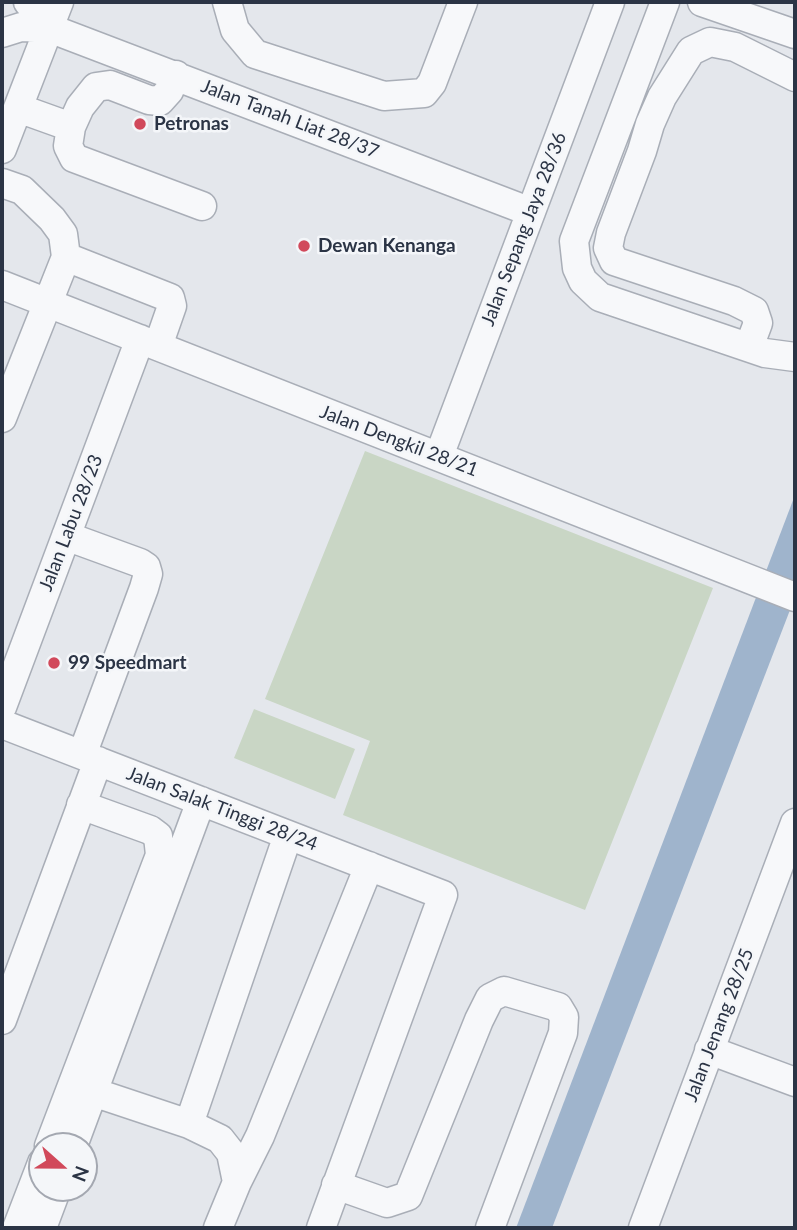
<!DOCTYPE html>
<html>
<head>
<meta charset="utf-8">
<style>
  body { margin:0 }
  #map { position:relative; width:797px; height:1230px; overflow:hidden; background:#e4e7ec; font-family:Lato,sans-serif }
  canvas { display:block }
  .frame { position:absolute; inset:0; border:4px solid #2b3445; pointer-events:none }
  .north { position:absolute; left:28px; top:1132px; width:70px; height:70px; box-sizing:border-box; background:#f4f6f9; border:2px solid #a4a8b1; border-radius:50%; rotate:111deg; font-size:19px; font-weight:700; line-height:28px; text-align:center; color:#2b3445 }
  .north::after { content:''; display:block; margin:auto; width:24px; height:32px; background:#d1495b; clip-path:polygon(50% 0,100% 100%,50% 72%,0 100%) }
</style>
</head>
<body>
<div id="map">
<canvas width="797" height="1230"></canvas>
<div class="frame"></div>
<div class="north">N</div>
</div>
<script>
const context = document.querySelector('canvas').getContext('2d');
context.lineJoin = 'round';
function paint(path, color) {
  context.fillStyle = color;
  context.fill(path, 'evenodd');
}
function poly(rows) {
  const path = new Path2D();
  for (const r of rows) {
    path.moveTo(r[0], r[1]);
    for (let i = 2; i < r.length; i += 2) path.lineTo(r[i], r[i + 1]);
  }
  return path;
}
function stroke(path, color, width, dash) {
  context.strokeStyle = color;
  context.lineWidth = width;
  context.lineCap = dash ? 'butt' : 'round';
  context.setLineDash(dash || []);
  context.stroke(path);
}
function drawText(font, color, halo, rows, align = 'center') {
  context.font = font + ' Lato,sans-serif';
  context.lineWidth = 5;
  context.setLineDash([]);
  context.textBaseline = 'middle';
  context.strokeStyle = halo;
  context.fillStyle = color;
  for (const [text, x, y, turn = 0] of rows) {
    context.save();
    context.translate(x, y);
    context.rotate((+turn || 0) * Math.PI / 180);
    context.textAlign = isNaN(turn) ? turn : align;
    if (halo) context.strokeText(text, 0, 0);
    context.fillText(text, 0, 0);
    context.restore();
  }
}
const green = poly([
  [365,451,713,588,585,910,343,815,370,741,265,699],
  [254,709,355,749,335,799,234,758]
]);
const water = poly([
  [795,495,795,597,552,1228,516,1228]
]);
const minor = poly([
  [28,2,49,28],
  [227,2,235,30,255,54,384,96,424,93,432,83,463,2],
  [665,2,574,241,577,268,583,281,600,297,765,353,795,357],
  [702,2,795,34],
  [2,33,21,27,49,28,531,212],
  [176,75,169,91,160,101,149,100,110,85,96,87,80,107,71,127,68,146,74,158,202,206],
  [18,108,71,127],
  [2,149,59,2],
  [2,183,22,190,52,219,63,234,66,257,2,418],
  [66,257,170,298,172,306,158,346],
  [2,285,795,597],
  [749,347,758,323,754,311,734,301,614,261,608,248,611,233,642,151,650,124,662,97,691,51,710,42,735,47,795,77],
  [439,456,610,2],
  [66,536,140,563,146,567,148,574,144,588,82,755],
  [2,707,140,339],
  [2,724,443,895,321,1228],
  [2,1020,98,761],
  [709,1050,795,1082],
  [75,1086,189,1124,220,1139,231,1153,237,1182,218,1228],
  [189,1124,288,835],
  [49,1146,160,855,158,836,150,830,81,805],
  [73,1146,201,801],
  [237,1182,260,1136,369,866],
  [336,1185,387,1203,408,1196,479,1020,490,998,504,991,558,1007,564,1017,563,1033,490,1228],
  [17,1228,42,1163],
  [42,1228,57,1188],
  [643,1228,795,823]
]);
const markers = [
  [140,124,7,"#d1495b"],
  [304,246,7,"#d1495b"],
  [54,663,7,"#d1495b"]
];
const streetNames = [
  ["Jalan Tanah Liat 28/37",290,119,21],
  ["Jalan Sepang Jaya 28/36",524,229,-69],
  ["Jalan Dengkil 28/21",399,441,21],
  ["Jalan Labu 28/23",71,523,-69],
  ["Jalan Salak Tinggi 28/24",222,809,21],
  ["Jalan Jenang 28/25",719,1025,-69]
];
const poiNames = [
  ["Petronas",154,124],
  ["Dewan Kenanga",318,246],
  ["99 Speedmart",68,663]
];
paint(green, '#c9d6c5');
paint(water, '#9fb4cc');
stroke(minor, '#a9aeb7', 31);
stroke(minor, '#f7f8fa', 28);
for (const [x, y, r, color] of markers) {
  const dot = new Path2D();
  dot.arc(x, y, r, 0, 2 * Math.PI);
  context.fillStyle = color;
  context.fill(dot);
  stroke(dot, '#f4f6f9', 2.5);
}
drawText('19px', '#2b3445', '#f4f6f9', streetNames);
drawText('bold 19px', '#2b3445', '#f4f6f9', poiNames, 'left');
</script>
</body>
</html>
